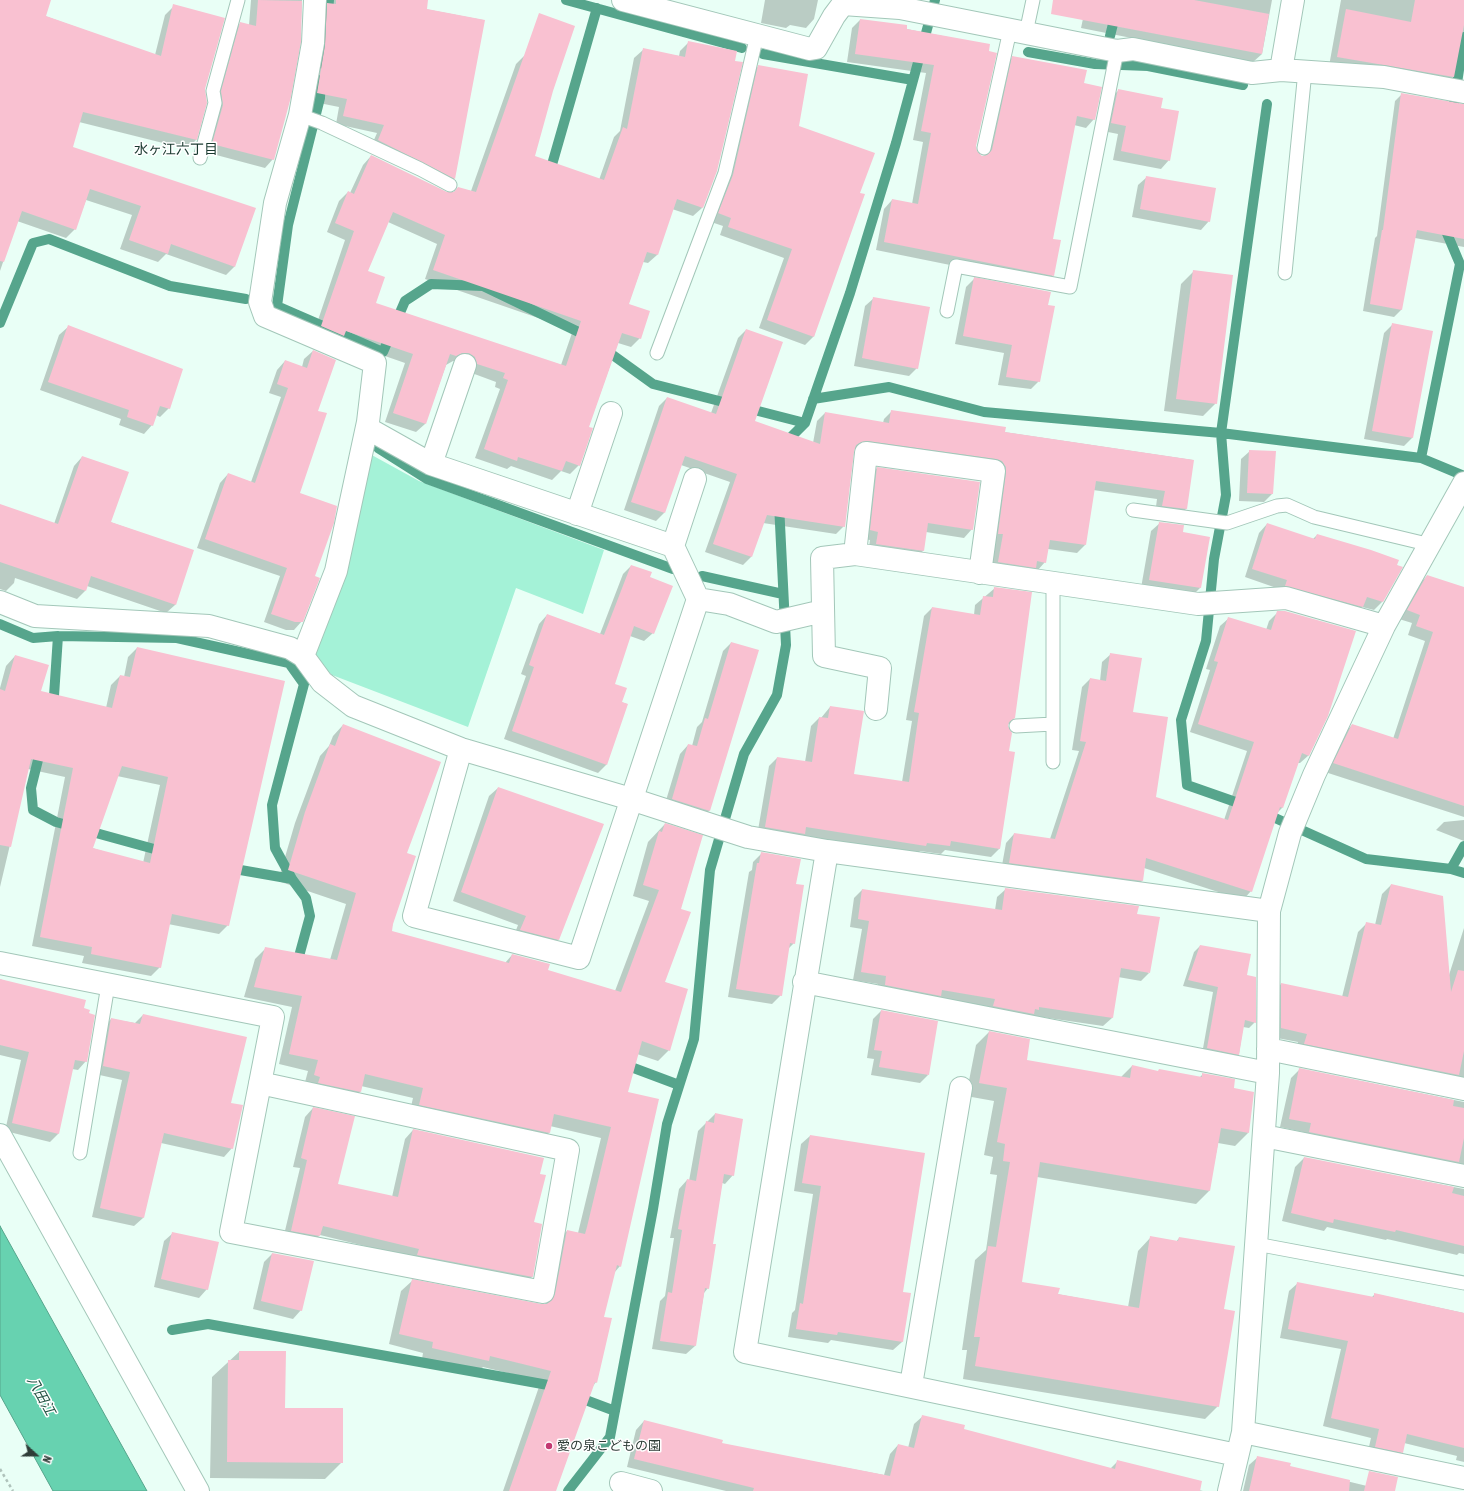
<!DOCTYPE html>
<html>
<head>
<meta charset="utf-8">
<style>
  body { margin:0 }
  #map { position:relative; width:1464px; height:1491px; overflow:hidden; background:#e9fff6; font-family:"Asap Condensed",sans-serif }
  canvas { display:block }
  .north { position:absolute; left:16px; top:1435px; width:40px; height:40px; -webkit-text-stroke:3px #fff; paint-order:stroke; rotate:111deg; font-size:11px; font-weight:700; line-height:16px; text-align:center; color:#2f3d38 }
  .north::after { content:''; display:block; margin:auto; width:14px; height:18px; background:#2f3d38; clip-path:polygon(50% 0,100% 100%,50% 72%,0 100%) }
</style>
</head>
<body>
<div id="map">
<canvas width="1464" height="1491"></canvas>
<div class="north">N</div>
</div>
<script>
const context = document.querySelector('canvas').getContext('2d');
context.lineJoin = 'round';
function paint(path, color) {
  context.fillStyle = color;
  context.fill(path, 'evenodd');
}
function poly(rows) {
  const path = new Path2D();
  for (const r of rows) {
    path.moveTo(r[0], r[1]);
    for (let i = 2; i < r.length; i += 2) path.lineTo(r[i], r[i + 1]);
  }
  return path;
}
function stroke(path, color, width, dash) {
  context.strokeStyle = color;
  context.lineWidth = width;
  context.lineCap = dash ? 'butt' : 'round';
  context.setLineDash(dash || []);
  context.stroke(path);
}
function drawText(font, color, halo, rows, align = 'center') {
  context.font = font + ' "Asap Condensed","Noto Sans JP",sans-serif';
  context.lineWidth = 3;
  context.setLineDash([]);
  context.textBaseline = 'middle';
  context.strokeStyle = halo;
  context.fillStyle = color;
  for (const [text, x, y, turn = 0] of rows) {
    context.save();
    context.translate(x, y);
    context.rotate((+turn || 0) * Math.PI / 180);
    context.textAlign = isNaN(turn) ? turn : align;
    if (halo) context.strokeText(text, 0, 0);
    context.fillText(text, 0, 0);
    context.restore();
  }
}
const green = poly([
  [359,448,419,481,604,550,583,614,516,588,468,727,332,675,302,645,334,562]
]);
const water = poly([
  [0,1226,147,1491,53,1491,0,1395,0,1226]
]);
const shadow = poly([
  [0,0,50,0,45,16,155,55,165,15,174,6,204,89,206,103,196,140,187,149,79,122,72,148,235,266,226,275,166,254,158,262,120,249,132,215,86,200,75,229,66,238,17,221,0,271],
  [251,0,302,0,300,41,273,159,265,168,205,152,213,100,232,31,241,23,249,25],
  [316,0,427,0,425,9,483,20,454,179,446,187,370,149,377,133,336,124,339,107,309,101],
  [765,0,818,0,814,19,806,28,790,25,786,28,761,23],
  [1087,0,1272,0,1262,54,1253,62,1081,28],
  [1341,0,1464,0,1464,49,1458,48,1453,77,1444,85,1329,66],
  [860,20,989,45,975,146,976,151,982,157,984,157,1004,65,1013,57,1083,84,1094,119,1086,128,1074,125,1052,239,1053,275,1044,284,876,250,884,209,892,200,912,204,923,142,913,140,926,73,847,62,852,28],
  [688,43,702,208,693,216,672,209,657,255,648,263,643,262,628,305,640,338,631,347,618,343,588,428,579,465,570,474,561,471,552,480,511,466,507,469,475,458,500,389,495,387,496,382,469,372,460,362,453,361,446,365,425,424,416,432,385,422,405,363,339,340,313,335,345,240,327,232,339,201,348,192,350,193,363,165,371,156,446,193,453,193,458,188,471,191,516,64,525,55,533,157,599,180,614,137,620,131,634,58,643,50,679,56,680,51],
  [388,222,437,244,425,279,573,330,561,365,375,304,366,272],
  [759,66,798,127,859,194,814,336,805,345,759,328,784,258,720,235,723,226,711,222,750,74],
  [1118,91,1169,160,1161,169,1113,160,1118,134,1103,131,1109,99],
  [1402,94,1464,149,1464,247,1415,238,1401,310,1394,317,1363,311,1375,238,1377,236,1395,101],
  [1147,177,1209,221,1201,230,1132,217,1138,185],
  [1194,271,1216,403,1203,416,1164,411,1181,284],
  [974,279,1047,305,1039,381,1031,389,998,385,1004,353,955,344,966,287],
  [874,298,917,368,909,376,854,366,865,306],
  [1393,324,1432,332,1412,438,1404,446,1364,439,1384,333],
  [68,327,169,408,160,417,156,415,152,425,144,434,119,425,121,419,40,390,59,335],
  [746,330,753,422,813,443,817,421,825,413,883,423,884,419,892,411,1004,432,1193,460,1186,509,1177,517,1155,514,1157,499,1093,490,1085,545,1077,553,1048,549,1045,562,1037,571,991,570,999,481,859,448,854,449,844,526,836,534,763,523,751,557,743,565,705,552,730,482,681,465,664,513,656,521,624,510,659,406,667,398,711,413,738,338],
  [313,351,317,411,298,494,314,577,302,621,294,630,286,630,264,622,280,576,197,548,220,483,228,474,251,482,281,397,269,393,277,370,285,361,302,367,304,359],
  [1250,451,1272,494,1264,502,1239,501,1241,459],
  [82,457,110,522,193,551,175,605,166,613,87,586,85,591,77,599,15,578,14,583,6,591,0,589,0,505,54,524,74,466],
  [877,468,972,529,964,538,926,532,923,551,914,559,868,553,870,540,862,539,869,477],
  [1160,523,1182,533,1209,538,1200,588,1192,596,1141,588,1151,531],
  [1267,524,1313,539,1317,535,1401,567,1382,602,1374,610,1362,607,1354,615,1245,577,1259,533],
  [631,566,649,577,653,633,644,641,630,636,614,684,621,702,627,704,606,765,598,773,504,739,526,676,521,674,539,624,547,615,600,634,623,574],
  [1427,576,1464,588,1464,817,1325,772,1343,734,1352,725,1393,739,1425,641,1408,635,1412,623,1399,619,1418,585],
  [995,588,1014,718,1007,726,1008,752,1000,848,991,857,945,850,941,854,920,851,917,854,757,836,769,766,777,758,805,762,811,726,819,718,821,718,830,707,853,775,902,782,912,721,906,720,924,616,932,608,974,615,975,605],
  [1278,612,1309,755,1300,763,1297,763,1282,808,1276,814,1251,891,1243,900,1144,868,1142,881,1133,889,1001,871,1006,843,1014,834,1050,839,1079,751,1072,750,1082,687,1090,679,1100,681,1102,662,1111,654,1132,713,1155,798,1224,820,1247,751,1190,732,1210,670,1206,669,1220,626,1229,618,1266,630,1269,621],
  [731,643,758,651,709,811,700,819,664,807,680,754,688,745,692,746,697,727,702,722,723,651],
  [137,648,228,925,219,934,168,924,160,967,151,976,82,963,84,956,32,946,65,777,28,769,0,887,0,688,6,666,15,656,40,692,106,708,111,685,120,676,124,677,128,657],
  [117,776,160,785,143,863,92,848],
  [343,725,406,853,391,932,505,963,512,955,547,971,615,991,649,901,633,896,648,842,665,824,680,909,664,982,687,990,669,1050,658,1061,637,1054,627,1093,620,1266,614,1273,603,1317,596,1382,593,1386,555,1491,503,1491,541,1381,483,1367,478,1372,422,1359,423,1353,389,1344,401,1291,412,1281,545,1305,556,1241,567,1231,578,1233,601,1138,550,1126,549,1133,538,1143,409,1115,413,1098,361,1086,360,1092,349,1102,304,1086,308,1071,279,1064,292,1007,244,997,255,959,266,948,330,960,346,904,278,881,295,823,320,756,329,746,333,736],
  [498,788,558,940,550,948,513,938,518,925,453,901,489,796],
  [1464,820,1464,841,1436,830,1444,822],
  [762,853,795,885,794,943,788,949,781,995,772,1004,728,997,749,872,752,870,753,862],
  [1391,885,1449,975,1464,928,1464,1089,1296,1052,1298,1042,1272,1037,1273,992,1281,984,1342,997,1358,932,1367,923,1375,925,1382,894],
  [1006,889,1149,973,1141,981,1118,977,1112,1018,1103,1026,877,993,878,984,853,980,862,929,850,927,854,898,862,890,995,910,997,897],
  [1200,946,1246,976,1255,1022,1249,1028,1243,1027,1239,1054,1233,1060,1202,1054,1213,992,1183,986,1194,952],
  [0,979,82,1009,86,1061,78,1070,72,1069,58,1134,50,1142,5,1131,21,1060,0,1055],
  [881,1011,928,1075,920,1083,871,1075,874,1059,867,1058,873,1019],
  [143,1015,230,1103,232,1148,224,1157,161,1143,143,1218,134,1226,92,1217,122,1080,95,1074,103,1028,111,1019,135,1023],
  [989,1032,1025,1061,1121,1077,1132,1066,1158,1072,1199,1078,1203,1074,1233,1089,1248,1133,1235,1146,1218,1143,1209,1191,1196,1204,1037,1177,1021,1282,1057,1294,1128,1307,1138,1251,1151,1237,1176,1242,1179,1238,1223,1310,1218,1406,1205,1419,963,1379,967,1350,962,1350,975,1260,986,1250,997,1175,990,1174,993,1157,984,1155,994,1101,966,1096,976,1045],
  [1300,1069,1464,1102,1464,1176,1301,1141,1303,1132,1280,1127,1291,1078],
  [313,1108,337,1185,392,1197,405,1139,413,1130,539,1174,533,1223,541,1225,532,1277,524,1285,320,1235,311,1244,283,1239,300,1168,293,1167,305,1117],
  [715,1114,733,1175,725,1184,722,1183,712,1244,708,1288,704,1293,695,1346,686,1354,652,1349,660,1301,665,1296,674,1238,670,1238,679,1189,687,1180,689,1181,698,1131],
  [810,1136,901,1293,902,1342,893,1350,831,1340,828,1343,788,1337,792,1313,795,1310,813,1194,794,1191,801,1144],
  [1304,1158,1464,1189,1464,1254,1459,1253,1457,1255,1387,1239,1386,1240,1327,1227,1324,1231,1282,1221,1295,1167],
  [173,1233,207,1289,199,1298,154,1287,164,1241],
  [272,1254,301,1310,293,1319,253,1309,264,1262],
  [1298,1283,1371,1298,1375,1294,1464,1313,1464,1462,1456,1460,1457,1456,1404,1443,1402,1452,1394,1460,1367,1455,1371,1438,1323,1426,1341,1349,1280,1338,1289,1291],
  [239,1352,284,1409,342,1462,325,1479,210,1478,212,1377],
  [923,1416,962,1430,1110,1469,1118,1461,1153,1479,1203,1491,726,1491,627,1467,636,1430,644,1421,721,1444,884,1475,890,1454,898,1445,908,1448,914,1424],
  [1258,1457,1289,1467,1367,1486,1366,1491,1243,1491,1249,1465]
]);
const stream = poly([
  [566,0,742,48],
  [1110,36,1119,0],
  [1028,52,1095,64,1148,66,1243,85],
  [763,54,913,80],
  [323,64,329,0],
  [321,80,320,98,288,225,277,306,383,352,405,301,431,284,483,286,589,337],
  [1452,116,1464,37],
  [549,175,597,8],
  [0,323,33,243,49,239,170,286,246,299],
  [603,348,653,384,805,423],
  [813,399,889,387,984,412,1221,433,1421,458,1464,476],
  [784,444,805,423,850,293,896,143,935,0],
  [378,448,427,479,673,569],
  [1421,458,1460,264,1443,224],
  [702,576,783,594],
  [0,624,33,638,58,636,177,638,289,663,304,684,272,805,275,848,292,879,306,898,310,916,298,960,299,966],
  [52,707,54,696,58,636],
  [41,748,31,788,33,810,56,822,165,852],
  [1247,806,1187,785,1181,720,1206,641,1214,559,1226,495,1221,433,1267,104],
  [1264,813,1366,859,1451,869,1464,846],
  [229,868,292,879],
  [1451,869,1464,873],
  [623,1064,679,1085],
  [172,1330,208,1324,548,1385,559,1390],
  [575,1396,615,1411],
  [568,1491,610,1437,653,1209,667,1124,694,1039,710,870,744,754,777,695,786,645,779,504]
]);
const building = poly([
  [0,0,51,0,46,16,161,56,173,4,225,18,205,89,207,103,197,140,83,112,73,147,256,208,235,267,171,244,168,254,129,240,141,206,90,189,76,230,22,211,4,262,0,261],
  [258,0,302,1,301,42,291,97,274,160,212,144,223,105,221,91,240,22,256,26],
  [336,0,428,0,427,9,485,20,455,179,378,140,384,125,343,116,347,99,317,93,325,45,327,3,336,4],
  [1053,0,1194,0,1269,14,1262,54,1051,14],
  [1415,0,1464,0,1464,25,1454,77,1337,57,1346,9,1411,22],
  [539,13,575,26,553,91,535,156,604,180,623,127,627,129,643,48,685,57,688,41,737,51,735,61,743,62,717,171,703,208,677,199,658,255,647,252,629,304,650,311,641,339,622,333,589,427,593,428,580,466,566,461,562,471,518,457,517,461,484,449,508,380,503,378,505,373,477,364,475,357,469,353,462,353,456,356,450,354,426,424,393,413,413,354,346,331,344,336,321,326,354,231,335,223,348,191,354,194,371,155,447,192,454,192,458,187,476,192],
  [393,212,445,235,433,270,581,321,566,366,376,303,385,277,368,271],
  [860,19,907,25,907,29,990,44,989,51,997,53,976,146,977,151,982,156,987,155,992,150,1012,56,1087,70,1084,83,1102,87,1095,120,1077,116,1053,239,1061,240,1054,276,884,242,892,199,918,204,931,133,921,131,934,65,855,54],
  [758,65,808,74,799,126,875,153,860,193,865,194,814,337,767,320,792,249,728,227,731,218,718,213,733,175],
  [1118,89,1163,98,1161,108,1179,111,1170,161,1121,151,1126,126,1111,123],
  [1401,93,1464,104,1464,239,1417,230,1402,310,1370,304,1382,230,1383,230],
  [1146,176,1216,188,1210,222,1140,209],
  [1193,270,1233,275,1217,404,1176,399],
  [974,277,1051,292,1048,305,1055,306,1040,382,1006,377,1012,345,963,336],
  [873,297,930,307,918,369,862,358],
  [1392,323,1433,331,1413,438,1372,431],
  [68,325,183,369,170,409,160,406,153,426,127,417,129,410,48,382],
  [746,329,783,342,755,421,820,444,825,412,889,423,891,410,1006,427,1005,432,1194,460,1187,509,1162,506,1165,491,1096,481,1086,545,1050,540,1046,563,1037,561,1036,568,998,562,1003,534,998,534,1006,473,1006,467,1002,461,996,459,867,441,861,442,856,445,854,452,845,527,767,515,752,557,713,544,737,474,685,456,665,513,631,502,667,397,716,414],
  [313,350,336,360,318,411,327,413,300,493,337,506,334,523,315,576,320,578,303,622,295,622,271,614,287,568,205,539,228,473,255,483,288,388,277,384,285,360,307,368],
  [1249,450,1276,451,1273,494,1247,493],
  [82,456,129,472,111,522,194,550,176,605,91,576,86,591,0,562,0,504,58,524],
  [877,467,980,482,973,530,928,523,924,551,876,544,878,532,870,530],
  [1159,522,1184,525,1183,532,1210,537,1201,588,1149,580],
  [1267,523,1315,539,1317,534,1371,550,1399,560,1397,565,1403,567,1383,602,1367,597,1363,607,1285,586,1287,580,1252,569],
  [631,565,652,572,650,577,673,586,654,634,634,626,615,684,627,688,622,702,628,704,607,765,512,731,534,667,529,665,547,614,604,635],
  [1427,575,1464,587,1464,806,1333,763,1352,724,1398,739,1433,632,1416,626,1420,615,1407,610],
  [994,587,1032,592,1015,718,1009,722,1008,726,1012,733,1009,751,1015,752,1000,849,951,841,950,846,927,843,926,846,806,827,805,834,765,827,777,757,812,762,819,717,828,718,830,706,864,711,854,774,909,782,919,713,914,712,932,607,980,615,983,596,993,597],
  [1277,611,1285,611,1356,631,1328,716,1309,756,1302,753,1283,808,1280,807,1252,892,1146,858,1143,881,1009,863,1014,833,1055,839,1086,742,1080,741,1090,678,1106,681,1110,653,1142,658,1133,712,1168,717,1156,797,1228,820,1254,742,1198,724,1218,662,1214,661,1228,617,1271,630],
  [731,642,759,650,710,811,672,799,688,744,697,746,705,718,708,719],
  [137,647,285,681,229,926,172,914,161,968,91,954,92,947,40,937,73,768,31,759,11,847,0,845,0,689,5,691,15,655,49,665,41,691,112,708,120,675,130,677],
  [122,766,168,777,150,863,93,848],
  [343,724,441,762,407,853,416,856,393,924,392,931,509,963,512,954,550,964,548,970,621,992,659,890,643,885,659,831,662,832,665,823,703,835,681,909,691,912,665,982,688,989,670,1051,642,1041,628,1092,659,1099,621,1267,617,1265,604,1317,612,1318,597,1383,595,1382,556,1491,509,1491,551,1371,490,1356,489,1361,432,1348,433,1342,399,1334,412,1279,541,1304,547,1304,552,1300,555,1294,567,1230,585,1234,587,1227,611,1127,554,1114,550,1133,419,1105,423,1088,365,1074,361,1092,318,1083,320,1077,314,1075,318,1060,289,1054,302,996,254,987,265,947,337,960,356,893,288,870,305,812,330,744,335,746],
  [498,787,604,824,559,940,520,930,526,916,461,892],
  [761,852,801,859,796,884,804,885,795,944,790,943,782,996,736,989,757,863,759,863],
  [1391,884,1443,896,1451,992,1458,970,1464,971,1464,1051,1459,1075,1304,1044,1307,1034,1281,1028,1281,983,1348,997,1366,922,1381,925],
  [1005,888,1139,906,1137,914,1160,917,1150,973,1121,968,1113,1018,1039,1007,1039,1010,1035,1009,1034,1014,993,1006,995,999,942,990,941,996,885,985,886,976,861,972,869,921,858,919,862,889,1002,910],
  [1200,945,1251,954,1247,975,1256,977,1256,1023,1245,1020,1239,1055,1207,1048,1218,987,1188,980],
  [0,979,86,1000,84,1008,90,1010,89,1013,95,1015,87,1062,75,1060,59,1134,12,1123,29,1052,0,1045],
  [881,1010,938,1021,929,1075,879,1067,882,1051,874,1050],
  [143,1014,247,1037,231,1103,243,1105,233,1149,164,1133,144,1218,100,1208,130,1072,103,1066,111,1018,140,1024],
  [989,1031,1030,1039,1027,1060,1130,1078,1132,1065,1158,1071,1159,1069,1202,1077,1202,1073,1235,1079,1234,1088,1254,1092,1249,1133,1221,1128,1210,1191,1040,1162,1022,1282,1060,1288,1058,1294,1139,1308,1150,1236,1178,1241,1179,1237,1235,1246,1224,1309,1235,1311,1219,1407,975,1366,980,1337,974,1337,988,1246,996,1247,1010,1162,1003,1161,1005,1144,997,1142,1007,1088,979,1083],
  [1299,1068,1454,1100,1453,1106,1464,1108,1464,1138,1459,1162,1309,1132,1311,1123,1289,1119],
  [313,1107,355,1116,338,1184,398,1197,413,1129,544,1158,540,1174,546,1175,534,1222,542,1224,533,1277,417,1255,419,1249,323,1226,320,1236,291,1231,307,1160,301,1158],
  [715,1113,743,1119,734,1176,724,1174,713,1244,716,1244,709,1289,705,1288,696,1346,660,1341,668,1292,672,1293,682,1230,678,1229,687,1179,696,1181,706,1121,714,1123],
  [810,1135,925,1153,903,1292,911,1293,903,1342,838,1332,837,1335,796,1329,800,1303,803,1304,821,1186,802,1183],
  [1304,1157,1454,1187,1452,1193,1464,1196,1464,1246,1396,1230,1395,1232,1334,1219,1333,1223,1291,1213],
  [172,1232,219,1242,208,1290,161,1279],
  [272,1253,314,1261,302,1311,261,1301],
  [1297,1282,1374,1297,1374,1293,1464,1313,1464,1448,1407,1434,1403,1453,1375,1447,1379,1429,1331,1418,1348,1341,1288,1329],
  [239,1351,286,1351,285,1408,343,1408,343,1463,227,1462,228,1360,239,1360],
  [922,1415,965,1425,964,1429,1115,1469,1117,1460,1202,1481,1200,1491,753,1491,754,1488,634,1459,644,1420,723,1440,722,1443,890,1476,898,1444,914,1448],
  [1257,1456,1291,1463,1290,1466,1350,1480,1349,1491,1249,1491],
  [1369,1471,1398,1477,1395,1491,1364,1491]
]);
const path = poly([
  [0,1469,13,1491]
]);
const service = poly([
  [1026,33,1033,0],
  [300,115,322,123,420,169,450,185],
  [984,148,1010,30],
  [200,158,215,103,213,91,238,0],
  [1285,273,1305,71],
  [947,311,956,266,1070,287,1117,51],
  [657,353,725,173,757,35],
  [1133,510,1227,523,1277,506,1287,505,1314,517,1431,545],
  [1016,726,1053,724],
  [1053,762,1053,583],
  [80,1153,108,985],
  [1256,1244,1464,1283]
]);
const minor = poly([
  [623,0,810,49,816,48,834,16,843,4,900,8,1117,51,1133,49,1252,73,1281,70,1384,77,1464,92],
  [1281,70,1293,0],
  [367,428,431,464,673,546,695,479],
  [431,464,465,365],
  [577,514,611,413],
  [673,546,698,599],
  [855,554,866,453,994,471,980,573],
  [0,602,35,616,209,626,290,648,303,656,322,682,353,706,461,749,631,799,748,837,827,851,1269,911],
  [303,656,336,571,368,422,375,363,265,316,260,302,275,203,300,115,313,43,315,0],
  [876,709,880,668,824,656,822,558,855,554,1198,604,1286,598,1384,626],
  [461,749,414,916,579,958,698,599,729,604,776,622,823,611],
  [827,851,745,1352,1237,1455],
  [0,963,273,1017,231,1232,543,1292,568,1150,260,1083],
  [804,982,1268,1073],
  [1268,1049,1464,1089],
  [0,1135,198,1491],
  [1264,1136,1464,1176],
  [911,1385,961,1088],
  [1243,1432,1464,1478],
  [621,1483,651,1491],
  [1229,1491,1243,1432,1268,1073,1269,911,1290,833,1314,775,1384,626,1464,483]
]);
const markers = [
  [549,1446,4,"#c23871"]
];
const poiNames = [
  ["愛の泉こどもの園",557,1446]
];
const neighbourhoodNames = [
  ["水ヶ江六丁目",176,150]
];
const waterNames = [
  ["八田江",41,1396,61]
];
paint(green, '#a4f2d7');
paint(water, '#67d2b0');
stroke(water, '#56a58c', 1);
paint(shadow, '#0003');
stroke(stream, '#56a58c', 10);
paint(building, '#f9c1d1');
stroke(service, '#a3c7b9', 15);
stroke(minor, '#a3c7b9', 24);
stroke(path, '#afc3bb', 2.5, [3, 3]);
stroke(service, '#fff', 13);
stroke(minor, '#fff', 22);
for (const [x, y, r, color] of markers) {
  const dot = new Path2D();
  dot.arc(x, y, r, 0, 2 * Math.PI);
  context.fillStyle = color;
  context.fill(dot);
  stroke(dot, '#fff', 1.5);
}
drawText('13px', '#2f3d38', '#fff', poiNames, 'left');
drawText('14px', '#19392f', '#fff', neighbourhoodNames);
drawText('italic 14px', '#255344', '#fff', waterNames);
</script>
</body>
</html>
